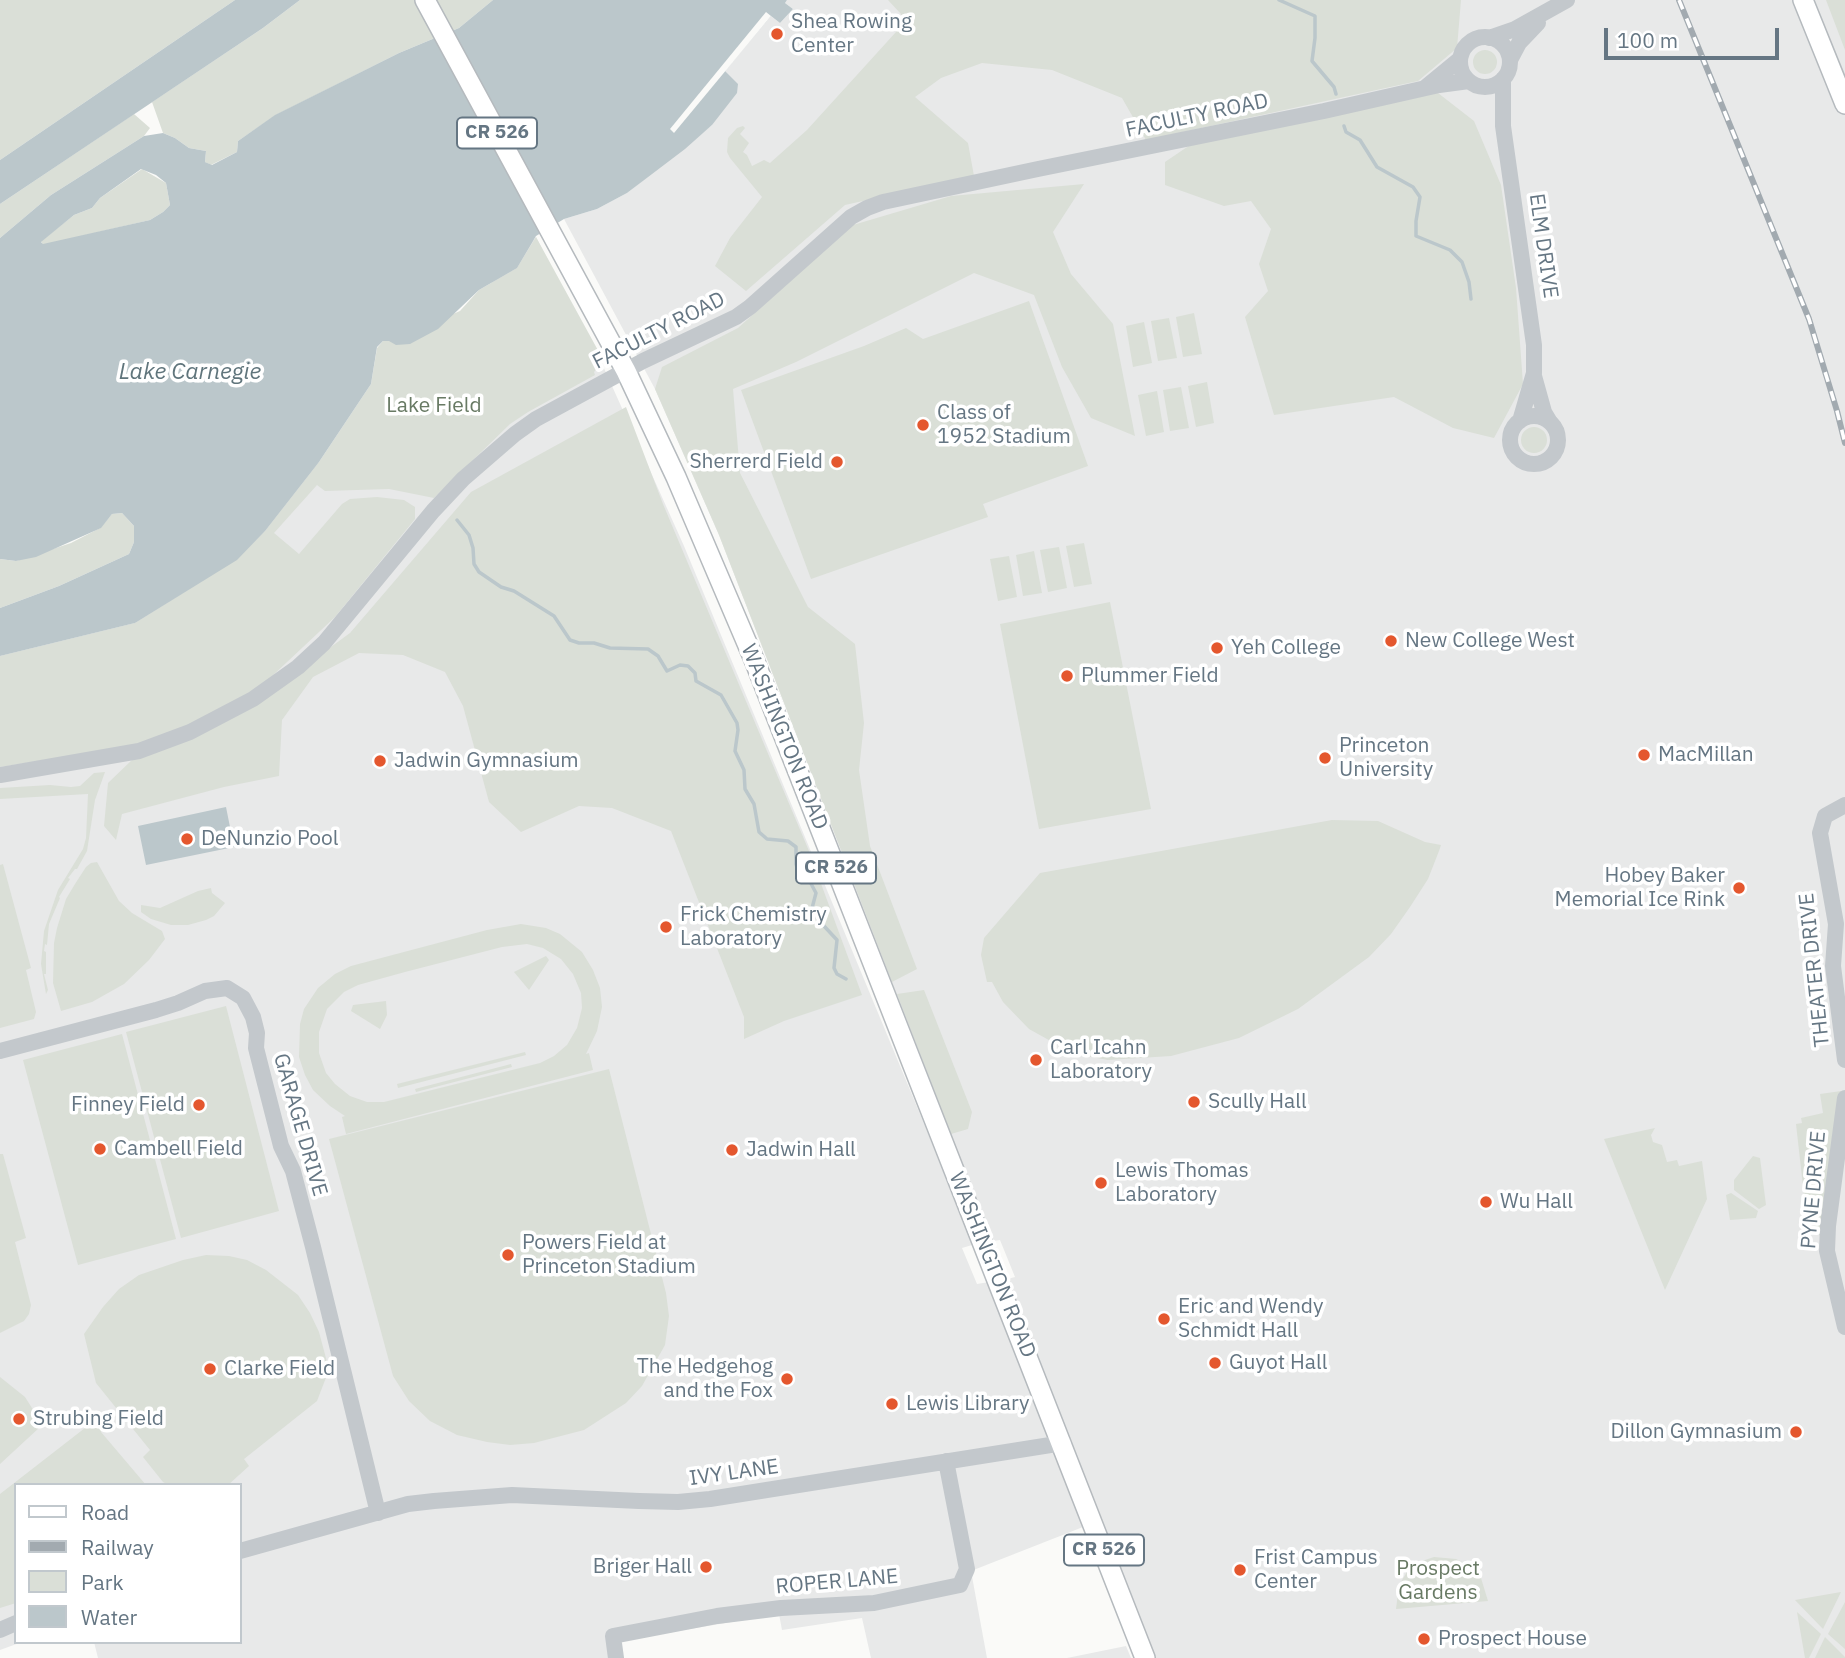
<!DOCTYPE html>
<html>
<head>
<meta charset="utf-8">
<style>
  body { margin:0 }
  #map { position:relative; width:1845px; height:1658px; overflow:hidden; background:#fafaf8; font-family:"IBM Plex Sans",sans-serif }
  canvas { display:block }
  .legend { position:absolute; left:14px; top:1483px; width:228px; height:161px; box-sizing:border-box; background:#fff; border:2px solid #c1c8cd; margin:0; padding:9px 12px; list-style:none; font-size:21px; color:#657683 }
  .legend li { display:flex; align-items:center; gap:14px; height:35px }
  .legend b { width:35px; border:2px solid #c1c8cd }
  .scale { position:absolute; left:1604px; top:28px; width:175px; height:32px; box-sizing:border-box; border:4px solid #657683; border-top:0; padding-left:9px; font-size:21px; line-height:24px; white-space:nowrap; color:#657683; -webkit-text-stroke:5px #fff; paint-order:stroke }
</style>
</head>
<body>
<div id="map">
<canvas width="1845" height="1658"></canvas>
<ul class="legend">
<li><b style="height:9px;background:#fff"></b>Road</li>
<li><b style="height:9px;background:#a2aab0"></b>Railway</li>
<li><b style="height:19px;background:#dadfd7"></b>Park</li>
<li><b style="height:19px;background:#bbc7cb"></b>Water</li>
</ul>
<div class="scale">100 m</div>
</div>
<script>
const context = document.querySelector('canvas').getContext('2d');
context.lineJoin = 'round';
function paint(path, color) {
  context.fillStyle = color;
  context.fill(path, 'evenodd');
}
function poly(rows) {
  const path = new Path2D();
  for (const r of rows) {
    if (r.length === 3) {
      path.moveTo(r[0] + r[2], r[1]);
      path.arc(r[0], r[1], r[2], 0, 2 * Math.PI);
      continue;
    }
    path.moveTo(r[0], r[1]);
    for (let i = 2; i < r.length; i += 2) path.lineTo(r[i], r[i + 1]);
  }
  return path;
}
function stroke(path, color, width, dash) {
  context.strokeStyle = color;
  context.lineWidth = width;
  context.lineCap = dash ? 'butt' : 'round';
  context.setLineDash(dash || []);
  context.stroke(path);
}
function drawText(font, color, halo, rows, align = 'center') {
  context.font = font + ' "IBM Plex Sans",sans-serif';
  context.lineWidth = 7;
  context.setLineDash([]);
  context.textBaseline = 'middle';
  context.strokeStyle = halo;
  context.fillStyle = color;
  for (const [text, x, y, turn = 0] of rows) {
    context.save();
    context.translate(x, y);
    context.rotate((+turn || 0) * Math.PI / 180);
    context.textAlign = isNaN(turn) ? turn : align;
    if (halo) context.strokeText(text, 0, 0);
    context.fillText(text, 0, 0);
    context.restore();
  }
}
const built = poly([
  [787,0,1845,0,1845,1658,1156,1658,1004,1280,1015,1277,1000,1240,992,1241,719,535,655,389,564,219,597,209,627,193,712,125,725,71,771,16,780,23,793,9,785,3],
  [536,237,603,366,684,546,925,1126,972,1245,962,1248,977,1284,989,1282,996,1298,1083,1527,971,1571,987,1658,871,1658,862,1618,782,1630,779,1614,619,1641,622,1658,98,1658,94,1642,240,1642,240,1485,16,1485,16,1642,22,1642,0,1650,0,656,135,623,319,462],
  [1126,1646,1131,1658,1067,1658]
]);
const green = poly([
  [0,0,235,0,0,160],
  [300,0,493,0,459,28,399,53,276,115,238,141,237,152,211,165,205,162,206,151,189,148,175,138,163,133,152,102,263,28],
  [888,0,1461,0,1457,48,1418,81,1146,140,1122,98,1052,70,982,63,941,78,915,97,968,143,974,176,845,205,746,291,715,266,730,238,762,197,730,158,727,152,728,138,737,128,743,126,745,128,740,134,749,143,743,152,747,155,752,166,764,160,770,163,807,130,896,32,901,14],
  [1826,0,1845,0,1845,50],
  [1485,62,12],
  [1423,93,1438,93,1474,121,1501,185,1516,288,1523,384,1494,438,1453,428,1394,397,1274,415,1245,317,1268,291,1259,264,1271,229,1251,201,1224,206,1165,185,1165,162,1193,143],
  [134,114,150,128,144,136,51,195,0,238,0,204],
  [142,169,166,183,170,205,163,212,150,220,43,245,41,241,74,215,92,208,100,198],
  [1084,184,1053,232,1071,274,1113,324,1135,436,1091,418,1062,367,1034,295,974,273,796,362,733,389,740,473,808,607,855,644,864,723,859,770,870,846,917,969,892,982,719,535,655,389,662,367,738,328,853,225,951,196],
  [536,237,600,354,600,365,594,372,595,375,528,412,510,424,434,498,389,489,325,491,317,485,274,533,299,554,342,504,350,499,377,497,404,500,415,507,415,519,335,617,270,678,239,700,196,723,134,746,0,767,0,656,135,623,237,559,265,531,319,462,371,384,377,348,383,341,389,341,460,311,479,290,517,268],
  [1029,301,1088,466,983,504,988,517,811,579,741,390,864,346,906,328,923,339],
  [1194,313,1202,354,1183,357,1176,317],
  [1169,318,1177,358,1158,361,1151,321],
  [1144,322,1152,363,1133,367,1126,326],
  [1207,382,1214,423,1196,427,1188,386],
  [1181,387,1189,428,1170,431,1163,390],
  [1157,391,1164,432,1146,436,1138,395],
  [626,407,663,504,809,851,862,995,784,1021,744,1039,744,1017,671,831,612,808,579,806,521,832,489,802,463,706,445,672,403,655,359,653,313,677,282,720,279,776,224,787,122,814,116,840,104,826,108,783,132,760,275,688,350,633,471,492],
  [1534,440,13],
  [122,513,134,526,134,542,129,554,59,586,0,608,0,559,16,561,71,543,100,528,112,514],
  [1084,543,1092,584,1074,587,1066,546],
  [1059,547,1067,588,1048,592,1040,550],
  [1034,551,1042,593,1023,596,1016,555],
  [1009,556,1017,597,998,601,990,559],
  [1110,602,1151,809,1039,829,1000,624],
  [105,772,95,800,87,851,77,869,75,869,68,878,70,879,59,897,60,898,49,924,47,945,45,944,44,951,46,952,46,974,44,974,48,990,46,994,41,964,44,931,58,890,83,849,86,838,88,794,0,799,0,788,50,785,71,787,80,786,94,773],
  [1332,820,1378,821,1425,842,1441,845,1439,851,1428,879,1410,907,1391,934,1369,957,1298,1009,1239,1038,1171,1056,1108,1060,1086,1056,1065,1049,1029,1029,1003,1002,992,982,987,982,981,955,984,938,1040,873],
  [97,862,119,901,132,913,162,931,165,939,149,960,124,984,92,1002,61,1011,53,983,54,943,57,928,66,899,75,884,86,867,91,863],
  [3,864,31,968,26,970,36,1012,34,1019,0,1028,0,865],
  [211,888,212,893,225,903,214,916,206,920,188,925,171,925,151,919,141,912,141,905,160,908,198,891],
  [521,924,546,928,560,934,582,952,593,970,600,988,602,1007,597,1031,586,1054,589,1053,593,1070,346,1134,342,1117,345,1116,330,1106,313,1090,305,1075,299,1057,300,1024,304,1009,318,988,335,974,351,966,487,930],
  [527,944,543,948,561,959,573,974,581,993,582,1008,577,1028,567,1045,554,1056,540,1063,384,1102,367,1102,350,1096,335,1084,326,1073,319,1053,319,1032,327,1009,344,992,358,985,405,972,502,947],
  [546,956,549,960,529,990,514,972],
  [924,990,972,1112,968,1129,951,1134,897,994],
  [386,1001,387,1015,380,1029,351,1011,353,1005],
  [226,1006,279,1211,181,1238,126,1032],
  [122,1034,176,1239,78,1265,23,1060],
  [525,1052,526,1055,398,1088,397,1084],
  [511,1064,512,1067,416,1092,415,1089],
  [609,1069,666,1293,669,1316,665,1345,642,1386,626,1403,584,1430,534,1443,510,1445,487,1442,457,1435,430,1421,409,1401,393,1376,329,1139],
  [1841,1091,1820,1236,1806,1213,1796,1124,1802,1123,1801,1118,1823,1113,1820,1094],
  [1655,1128,1651,1135,1653,1142,1662,1145,1667,1162,1677,1160,1679,1166,1702,1161,1707,1199,1665,1290,1604,1139],
  [0,1154,3,1154,26,1238,15,1242,31,1305,29,1314,24,1321,0,1333],
  [1753,1156,1760,1158,1766,1205,1759,1209,1734,1190,1734,1180],
  [1731,1193,1758,1211,1756,1218,1730,1220,1726,1195],
  [206,1255,229,1256,247,1260,266,1270,298,1295,310,1313,319,1332,327,1362,327,1375,317,1401,244,1459,249,1466,228,1485,169,1485,163,1482,143,1457,150,1450,96,1383,84,1334,103,1307,119,1289,139,1275,183,1260],
  [0,1377,25,1397,37,1416,40,1427,0,1464],
  [103,1414,101,1432,146,1485,16,1485,16,1603,0,1608,0,1494],
  [1434,1557,1456,1559,1472,1567,1481,1578,1488,1601,1396,1609,1399,1585,1407,1572,1422,1561],
  [1841,1592,1823,1629,1795,1600],
  [1845,1602,1845,1649,1828,1634],
  [1797,1612,1821,1634,1809,1658,1805,1658],
  [1825,1637,1845,1657,1845,1658,1815,1658]
]);
const water = poly([
  [235,0,300,0,263,28,0,204,0,160],
  [493,0,787,0,785,3,793,9,780,23,771,16,725,71,738,84,737,93,712,125,685,149,627,193,597,209,564,219,536,236,517,268,479,290,438,329,410,344,396,345,389,341,383,341,377,347,371,384,319,462,265,531,237,560,135,623,0,656,0,608,59,586,129,554,134,542,134,526,122,513,112,514,101,528,36,557,16,561,0,559,0,238,51,195,144,136,163,133,175,138,189,148,206,151,205,162,212,165,237,152,238,141,275,115,399,53,459,28],
  [141,169,156,175,166,183,170,205,163,212,150,220,43,244,41,242,74,215,92,208,100,198],
  [226,807,234,847,146,865,138,826]
]);
const pier = poly([
  [766,12,771,16,674,133,670,129]
]);
const stream = poly([
  [1279,0,1315,16,1315,38,1312,61,1334,87,1336,94],
  [1344,126,1346,132,1360,140,1377,167,1413,187,1420,197,1416,221,1416,236,1450,250,1462,262,1469,282,1471,299],
  [457,520,469,535,473,548,474,564,479,572,501,587,514,591,554,616,570,640,579,643,594,643,610,648,648,649,658,656,667,671,680,665,688,666,695,673,696,681,721,695,737,723,738,730,735,751,744,770,745,789,754,804,759,832,767,839,788,841,796,847,796,864,798,871,808,878,816,893,811,912,837,940,834,968,837,974,846,979]
]);
const minor = poly([
  [1485,62,25],
  [1489,38,1515,29,1567,0],
  [1510,60,1519,43,1538,23],
  [1503,79,1503,126,1534,345,1534,373,1520,421],
  [1426,87,1460,59],
  [1534,376,1544,412,1550,422],
  [1534,440,24],
  [0,775,139,751,190,732,253,699,298,667,324,643,433,511,463,479,515,434,536,419,643,361,736,317,750,307,851,217,867,208,883,202,1038,169,1324,111,1439,85,1469,81],
  [1845,805,1825,816,1820,833,1836,924,1833,966,1845,1060],
  [0,1051,156,1010,178,1003,205,991,227,988,243,998,253,1017,257,1033,256,1048,281,1146,293,1171,313,1247,378,1513],
  [1845,1098,1828,1226,1827,1251,1845,1327],
  [240,1551,408,1504,434,1501,512,1495,639,1501,678,1502,710,1499,1063,1443],
  [0,1630,16,1623],
  [616,1658,613,1636,717,1616,781,1608,874,1603,960,1585,967,1569,966,1564,946,1461]
]);
const major = poly([
  [425,0,626,371,676,477,755,662,1145,1658],
  [1803,0,1845,104]
]);
const rail = poly([
  [1679,0,1809,319,1837,411,1845,443]
]);
const markers = [
  [777,34,7,"#e4572e"],
  [923,425,7,"#e4572e"],
  [837,462,7,"#e4572e"],
  [1391,641,7,"#e4572e"],
  [1217,648,7,"#e4572e"],
  [1067,676,7,"#e4572e"],
  [1644,755,7,"#e4572e"],
  [1325,758,7,"#e4572e"],
  [380,761,7,"#e4572e"],
  [187,839,7,"#e4572e"],
  [1739,888,7,"#e4572e"],
  [666,927,7,"#e4572e"],
  [1036,1060,7,"#e4572e"],
  [1194,1102,7,"#e4572e"],
  [199,1105,7,"#e4572e"],
  [100,1149,7,"#e4572e"],
  [732,1150,7,"#e4572e"],
  [1101,1183,7,"#e4572e"],
  [1486,1202,7,"#e4572e"],
  [508,1255,7,"#e4572e"],
  [1164,1319,7,"#e4572e"],
  [1215,1363,7,"#e4572e"],
  [210,1369,7,"#e4572e"],
  [787,1379,7,"#e4572e"],
  [892,1404,7,"#e4572e"],
  [19,1419,7,"#e4572e"],
  [1796,1432,7,"#e4572e"],
  [706,1567,7,"#e4572e"],
  [1240,1570,7,"#e4572e"],
  [1424,1639,7,"#e4572e"]
];
const shields = [
  [497,133,80],
  [836,868,80],
  [1104,1550,80]
];
const shieldNames = [
  ["CR 526",497,133],
  ["CR 526",836,868],
  ["CR 526",1104,1550]
];
const poiNames = [
  ["Shea Rowing",791,22],
  ["Center",791,46],
  ["Class of",937,413],
  ["1952 Stadium",937,437],
  ["Sherrerd Field",823,462,"right"],
  ["New College West",1405,641],
  ["Yeh College",1231,648],
  ["Plummer Field",1081,676],
  ["Princeton",1339,746],
  ["University",1339,770],
  ["MacMillan",1658,755],
  ["Jadwin Gymnasium",394,761],
  ["DeNunzio Pool",201,839],
  ["Hobey Baker",1725,876,"right"],
  ["Memorial Ice Rink",1725,900,"right"],
  ["Frick Chemistry",680,915],
  ["Laboratory",680,939],
  ["Carl Icahn",1050,1048],
  ["Laboratory",1050,1072],
  ["Scully Hall",1208,1102],
  ["Finney Field",185,1105,"right"],
  ["Cambell Field",114,1149],
  ["Jadwin Hall",746,1150],
  ["Lewis Thomas",1115,1171],
  ["Laboratory",1115,1195],
  ["Wu Hall",1500,1202],
  ["Powers Field at",522,1243],
  ["Princeton Stadium",522,1267],
  ["Eric and Wendy",1178,1307],
  ["Schmidt Hall",1178,1331],
  ["Guyot Hall",1229,1363],
  ["The Hedgehog",773,1367,"right"],
  ["and the Fox",773,1391,"right"],
  ["Clarke Field",224,1369],
  ["Lewis Library",906,1404],
  ["Strubing Field",33,1419],
  ["Dillon Gymnasium",1782,1432,"right"],
  ["Frist Campus",1254,1558],
  ["Center",1254,1582],
  ["Briger Hall",692,1567,"right"],
  ["Prospect House",1438,1639]
];
const streetNames = [
  ["FACULTY ROAD",1197,116,-12],
  ["ELM DRIVE",1543,246,82],
  ["FACULTY ROAD",659,331,-27],
  ["WASHINGTON ROAD",784,737,68],
  ["THEATER DRIVE",1815,970,-96],
  ["GARAGE DRIVE",300,1125,74],
  ["PYNE DRIVE",1814,1190,-85],
  ["WASHINGTON ROAD",992,1265,68],
  ["IVY LANE",734,1473,-8],
  ["ROPER LANE",837,1582,-5]
];
const parkNames = [
  ["Lake Field",434,406],
  ["Prospect",1438,1569],
  ["Gardens",1438,1593]
];
const waterNames = [
  ["Lake Carnegie",190,372]
];
paint(built, '#e8e9e9');
paint(green, '#dadfd7');
paint(water, '#bbc7cb');
paint(pier, '#fafaf8');
stroke(stream, '#bbc7cb', 3.5);
stroke(major, '#b5babe', 22);
stroke(minor, '#c3c8cc', 16);
stroke(major, '#fff', 19);
stroke(rail, '#a2aab0', 6);
stroke(rail, '#fff', 3.5, [10]);
for (const [x, y, r, color] of markers) {
  const dot = new Path2D();
  dot.arc(x, y, r, 0, 2 * Math.PI);
  context.fillStyle = color;
  context.fill(dot);
  stroke(dot, '#fff', 2.5);
}
for (const [x, y, w] of shields) {
  const box = new Path2D();
  box.roundRect(x - w / 2, y - 15.5, w, 31, 5);
  context.fillStyle = '#fff';
  context.fill(box);
  stroke(box, '#657683', 2);
}
drawText('bold 19px', '#657683', null, shieldNames);
drawText('21px', '#657683', '#fff', poiNames, 'left');
drawText('21px', '#657683', '#fff', streetNames);
drawText('21px', '#687a64', '#fff', parkNames);
drawText('italic 23px', '#60757c', '#fff', waterNames);
</script>
</body>
</html>
